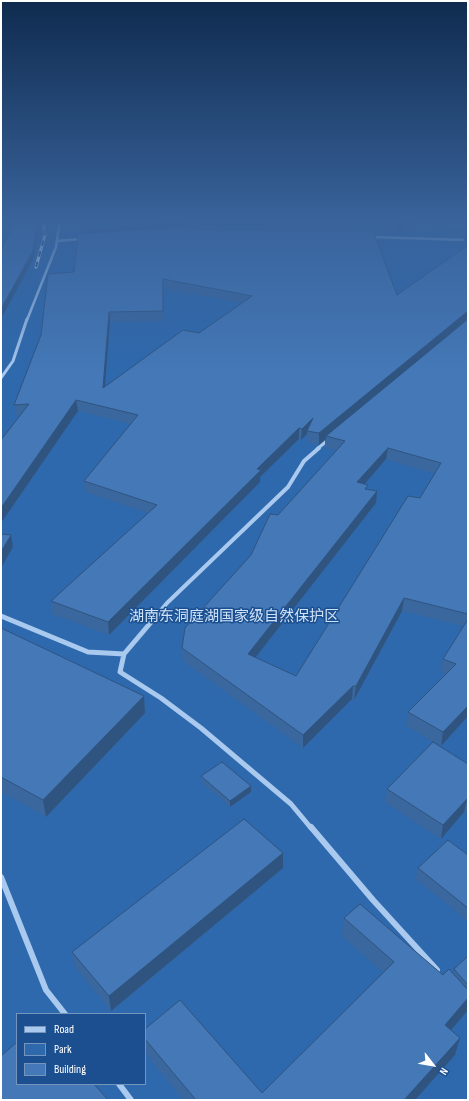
<!DOCTYPE html>
<html>
<head>
<meta charset="utf-8">
<style>
  body { margin:0 }
  #map { position:relative; width:469px; height:1101px; overflow:hidden; background:#1b4f8f; font-family:"Sofia Sans Condensed",sans-serif }
  canvas { display:block }
  .frame { position:absolute; inset:0; border:2px solid #fff; pointer-events:none }
  .legend { position:absolute; left:16px; top:1013px; width:130px; height:72px; box-sizing:border-box; background:#1b4f8f; border:1px solid #7695bc; margin:0; padding:5px 7px; list-style:none; font-size:12px; color:#fff }
  .legend li { display:flex; align-items:center; gap:8px; height:20px }
  .legend b { width:20px; border:1px solid #7695bc }
  .north { position:absolute; left:413px; top:1045px; width:40px; height:40px; -webkit-text-stroke:3px #1b4f8f; paint-order:stroke; rotate:121deg; font-size:11px; font-weight:700; line-height:16px; text-align:center; color:#fff }
  .north::after { content:''; display:block; margin:auto; width:14px; height:18px; background:#fff; clip-path:polygon(50% 0,100% 100%,50% 72%,0 100%) }
</style>
</head>
<body>
<div id="map">
<canvas width="469" height="1101"></canvas>
<div class="frame"></div>
<ul class="legend">
<li><b style="height:5px;background:#a9c9ee"></b>Road</li>
<li><b style="height:11px;background:#2e69ad"></b>Park</li>
<li><b style="height:11px;background:#4478b7"></b>Building</li>
</ul>
<div class="north">N</div>
</div>
<script>
const context = document.querySelector('canvas').getContext('2d');
context.lineJoin = 'round';
function paint(path, color) {
  context.fillStyle = color;
  context.fill(path, 'evenodd');
}
function poly(rows) {
  const path = new Path2D();
  for (const r of rows) {
    path.moveTo(r[0], r[1]);
    for (let i = 2; i < r.length; i += 2) path.lineTo(r[i], r[i + 1]);
  }
  return path;
}
function stroke(path, color, width, dash) {
  context.strokeStyle = color;
  context.lineWidth = width;
  context.lineCap = dash ? 'butt' : 'round';
  context.setLineDash(dash || []);
  context.stroke(path);
}
function drawText(font, color, halo, rows, align = 'center') {
  context.font = font + ' "Sofia Sans Condensed","Noto Sans SC",sans-serif';
  context.lineWidth = 3;
  context.setLineDash([]);
  context.textBaseline = 'middle';
  context.strokeStyle = halo;
  context.fillStyle = color;
  for (const [text, x, y, turn = 0] of rows) {
    context.save();
    context.translate(x, y);
    context.rotate((+turn || 0) * Math.PI / 180);
    context.textAlign = isNaN(turn) ? turn : align;
    if (halo) context.strokeText(text, 0, 0);
    context.fillText(text, 0, 0);
    context.restore();
  }
}
const green = poly([
  [1,219,468,219,468,1100,1,1100],
  [17,1014,145,1014,145,1084,17,1084]
]);
const streetFar4 = poly([
  [370,237,468,240],
  [57,241,82,239],
  [27,320,56,247,60,219]
]);
const streetFar3 = poly([
  [1,378,13,361,27,319],
  [317,449,328,440]
]);
const streetFar2 = poly([
  [157,615,167,603,288,487,304,461,319,448]
]);
const streetFar1 = poly([
  [1,616,88,652,124,654,158,614],
  [124,654,120,672,161,698,201,728,291,804,311,828]
]);
const street = poly([
  [311,827,373,900,437,970],
  [1,877,46,990,65,1014],
  [119,1084,131,1100]
]);
const rail = poly([
  [36,267,45,235,43,219]
]);
const wall = poly([
  [87,219,468,219,468,245,463,243,464,237,449,236,417,222,397,234,371,229,371,231,397,295,468,245,468,716,441,746,406,726,408,712,446,674,440,672,443,659,463,626,402,611,354,700,352,699,303,748,183,661,182,648,251,555,278,515,337,451,325,447,325,439,319,445,307,442,307,434,301,440,299,439,260,477,260,482,109,635,52,614,51,601,148,513,85,492,84,481,130,424,78,411,1,523,1,440,20,415,16,415,14,405,74,272,88,233],
  [163,288,242,303,199,333,105,387,110,322,164,321],
  [386,459,435,474,420,498,296,676,255,657,376,503,364,484],
  [1,628,145,713,46,817,1,792],
  [468,764,468,815,464,812,441,839,385,802,387,789],
  [201,776,251,786,251,792,230,807,201,782],
  [468,855,468,921,416,879,418,868],
  [283,868,111,1011,75,967,72,952],
  [344,918,443,975,453,974,454,969,468,956,468,1010,451,1030,455,1055,415,1100,183,1100,145,1053,145,1029,262,1093,384,973,342,936]
]);
const shadedWall = poly([
  [38,219,39,219,39,220,34,258,1,319,1,309],
  [409,219,417,219,417,222,397,234,397,226],
  [184,221,184,229,88,236,87,228],
  [468,311,466,321,326,436,326,439,319,445,319,433],
  [109,312,110,322,104,399,103,388],
  [76,400,78,411,1,523,1,508],
  [313,418,307,431,307,434,301,440,302,429],
  [299,428,299,439,260,477,260,482,109,635,108,622,257,469],
  [388,448,386,459,356,494,357,482],
  [377,491,376,503,248,667,248,654],
  [11,535,13,547,1,568,1,552],
  [404,598,402,611,354,700,356,686],
  [353,686,352,699,303,748,303,735],
  [144,696,145,713,46,817,43,800],
  [468,706,468,716,441,746,443,732],
  [251,786,251,792,230,807,230,801],
  [467,799,464,812,441,839,443,825],
  [283,853,283,868,111,1011,109,996],
  [468,998,468,1010,441,1042,445,1025],
  [460,1038,455,1055,415,1100,404,1100]
]);
const building = poly([
  [15,219,38,219,33,251,1,309,1,251,15,219],
  [87,219,409,219,397,226,369,221,371,226,202,224,184,221,87,228,87,219],
  [429,219,468,219,468,229,450,228,429,219],
  [184,227,202,230,373,231,397,295,468,245,468,311,319,433,307,431,313,418,302,429,299,428,257,469,261,470,108,622,51,601,157,505,84,481,138,415,76,400,1,508,1,440,29,404,14,405,41,335,48,274,74,272,78,234,184,227],
  [163,279,252,296,199,333,183,330,103,388,109,312,163,311,163,279],
  [468,319,468,614,404,598,356,686,353,686,303,735,182,648,185,628,251,555,270,514,278,515,345,441,326,436,468,319],
  [388,448,441,463,420,498,408,496,296,676,248,654,377,491,365,489,368,485,357,482,388,448],
  [1,534,11,535,1,552,1,534],
  [468,619,468,706,443,732,408,712,456,664,443,659,468,619],
  [1,628,144,696,43,800,1,777,1,628],
  [433,742,468,764,468,800,467,799,443,825,387,789,433,742],
  [222,762,251,786,230,801,201,776,222,762],
  [244,819,283,853,109,996,72,952,244,819],
  [448,840,468,855,468,908,418,868,448,840],
  [360,904,443,975,449,969,468,990,468,998,445,1025,460,1038,404,1100,196,1100,145,1039,145,1029,180,1000,262,1093,394,962,344,918,360,904],
  [468,956,468,985,454,969,468,956],
  [17,1042,17,1084,94,1084,108,1100,1,1100,1,1056,17,1042]
]);
const parkNames = [
  ["湖南东洞庭湖国家级自然保护区",234,617]
];
paint(green, '#2e69ad');
stroke(streetFar4, '#a9c9ee', 2.5);
stroke(streetFar3, '#a9c9ee', 3);
stroke(streetFar2, '#a9c9ee', 4);
stroke(streetFar1, '#a9c9ee', 5);
stroke(street, '#a9c9ee', 6);
stroke(rail, '#fff', 3);
stroke(rail, '#1b4f8f', 2, [5.5]);
paint(wall, '#3a679d');
paint(shadedWall, '#305480');
paint(building, '#4478b7');
stroke(building, '#305480', 1);
const sky = context.createLinearGradient(0, 0, 0, 373);
sky.addColorStop(0, '#0f2b4f');
sky.addColorStop(0.59, '#39639b');
sky.addColorStop(1, '#39639b00');
context.fillStyle = sky;
context.fillRect(0, 0, 469, 373);
drawText('15px', '#cfe3fa', '#1b4f8f', parkNames);
</script>
</body>
</html>
